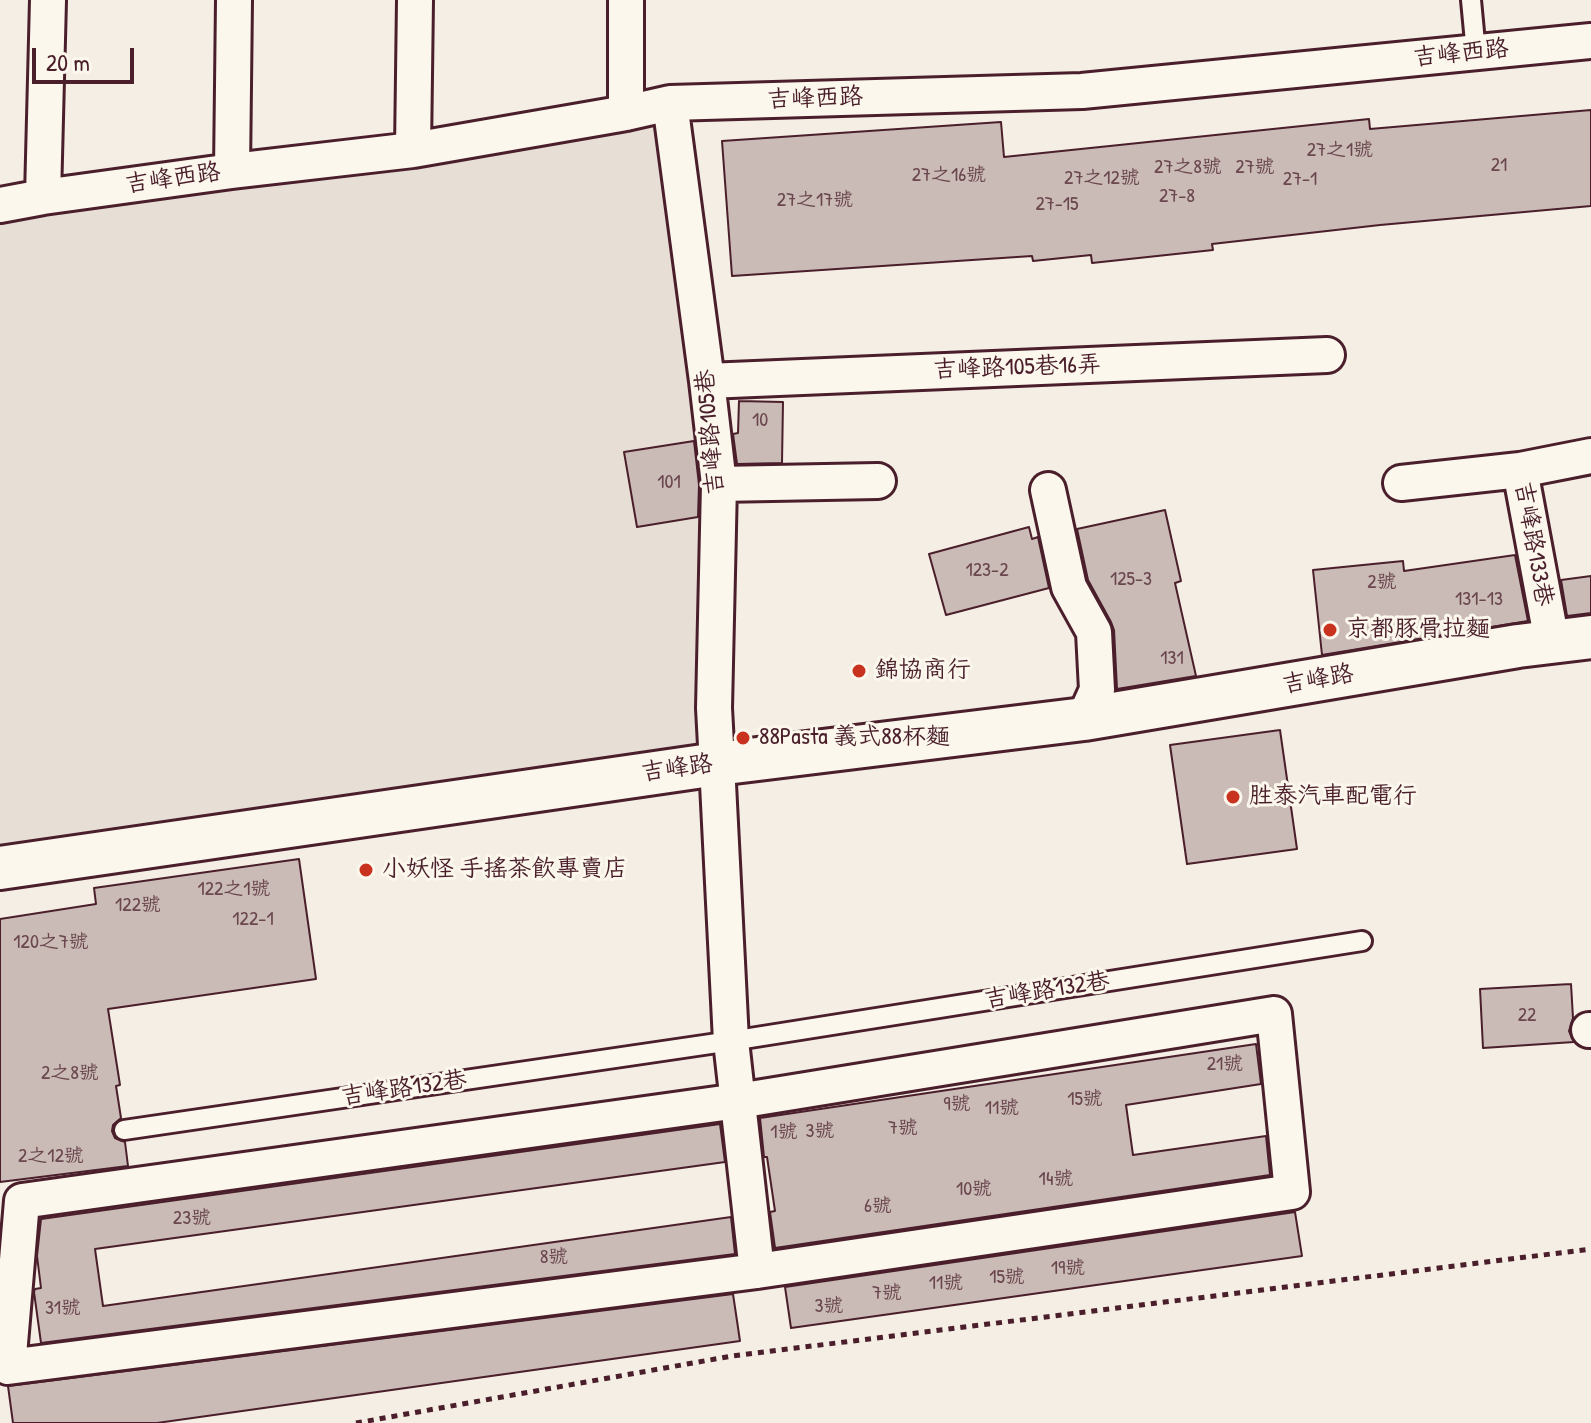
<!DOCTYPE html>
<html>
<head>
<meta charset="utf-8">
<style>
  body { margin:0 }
  #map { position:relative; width:1591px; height:1423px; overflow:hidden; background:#f4eee4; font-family:"Patrick Hand",sans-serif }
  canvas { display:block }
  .scale { position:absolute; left:32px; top:48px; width:102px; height:36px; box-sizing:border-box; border:4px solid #4a1f2b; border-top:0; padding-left:10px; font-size:24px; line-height:28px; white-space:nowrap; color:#4a1f2b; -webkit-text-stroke:6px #fbf7ec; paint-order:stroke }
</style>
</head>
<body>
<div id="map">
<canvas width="1591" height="1423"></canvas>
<div class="scale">20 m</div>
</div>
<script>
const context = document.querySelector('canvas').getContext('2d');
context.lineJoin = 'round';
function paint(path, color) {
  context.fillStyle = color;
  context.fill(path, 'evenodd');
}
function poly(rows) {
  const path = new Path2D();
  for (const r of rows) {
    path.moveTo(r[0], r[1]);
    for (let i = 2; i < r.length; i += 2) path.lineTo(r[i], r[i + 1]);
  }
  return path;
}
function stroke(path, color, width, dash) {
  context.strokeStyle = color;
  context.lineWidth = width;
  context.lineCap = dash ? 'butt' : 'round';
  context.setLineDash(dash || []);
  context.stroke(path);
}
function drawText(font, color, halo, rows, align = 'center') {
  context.font = font + ' "Patrick Hand","LXGW WenKai TC",sans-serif';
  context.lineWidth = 6;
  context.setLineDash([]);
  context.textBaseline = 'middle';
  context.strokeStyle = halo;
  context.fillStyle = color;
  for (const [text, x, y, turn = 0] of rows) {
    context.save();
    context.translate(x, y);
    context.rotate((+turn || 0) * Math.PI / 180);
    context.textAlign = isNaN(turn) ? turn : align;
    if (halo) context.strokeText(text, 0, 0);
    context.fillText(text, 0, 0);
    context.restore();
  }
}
const built = poly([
  [662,122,707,381,705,749,0,849,0,218,46,209,413,168,626,131]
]);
const building = poly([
  [1591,110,1591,206,1380,225,1212,244,1213,250,1092,263,1091,255,1033,261,1032,256,732,276,722,141,1001,122,1004,157,1369,119,1370,129,1591,110],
  [739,401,783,402,782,463,737,464,733,434,738,433,739,401],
  [694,441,699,485,698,517,637,527,624,452,694,441],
  [1165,510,1181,581,1175,583,1196,676,1117,689,1114,630,1111,622,1088,580,1077,529,1165,510],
  [1029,527,1032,539,1038,537,1049,588,946,615,929,554,1029,527],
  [1515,555,1528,621,1322,655,1313,570,1403,561,1404,571,1515,555],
  [1591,576,1591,613,1567,616,1561,580,1591,576],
  [1280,730,1297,849,1187,864,1170,745,1280,730],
  [299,859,316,979,108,1009,120,1085,116,1086,121,1118,113,1125,112,1131,115,1138,125,1142,128,1166,0,1182,0,919,96,904,94,888,299,859],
  [1571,984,1573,1018,1569,1031,1574,1042,1483,1048,1480,989,1571,984],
  [1256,1044,1261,1084,1126,1105,1133,1155,1266,1136,1270,1175,775,1248,770,1212,775,1211,767,1157,764,1157,760,1118,1256,1044],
  [720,1124,725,1162,95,1249,103,1306,731,1217,735,1254,41,1343,34,1292,35,1289,41,1288,37,1256,41,1219,720,1124],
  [1295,1212,1302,1256,791,1328,785,1287,1295,1212],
  [733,1294,740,1341,157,1423,13,1423,8,1386,733,1294]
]);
const path = poly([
  [356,1423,732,1356,1591,1249]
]);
const service = poly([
  [1471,0,1476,53],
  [124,1130,731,1041,1362,941]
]);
const minor = poly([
  [626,0,626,113],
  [670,103,707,381,719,484,714,708,717,764,731,1041,757,1271],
  [413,150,415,0],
  [232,171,234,0],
  [43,197,48,0],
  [0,205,43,197,232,171,413,150,626,113,670,103,1082,91,1591,41],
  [707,381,1327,355],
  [1520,470,1591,456],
  [1401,483,1520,470,1552,642],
  [719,484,878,481],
  [1048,490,1069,587,1094,632,1097,690,1084,719],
  [1274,1014,1292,1192,757,1271,8,1367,22,1201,738,1101,1274,1014],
  [1589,1030,1591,1030]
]);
const tertiary = poly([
  [0,868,717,764,1084,719,1518,646,1591,637]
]);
const markers = [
  [1330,630,8,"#c8321e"],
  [859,671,8,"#c8321e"],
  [743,738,8,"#c8321e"],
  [1233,797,8,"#c8321e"],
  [366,870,8,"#c8321e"]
];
const numberNames = [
  ["27之1號",1340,151],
  ["21",1499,166],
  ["27之8號",1188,168],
  ["27號",1255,168],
  ["27之16號",949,176],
  ["27之12號",1102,179],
  ["27-1",1300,180],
  ["27-8",1177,197],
  ["27之17號",815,201],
  ["27-15",1057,205],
  ["10",760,421],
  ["101",669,483],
  ["123-2",987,571],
  ["125-3",1131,580],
  ["2號",1382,583],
  ["131-13",1479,600],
  ["131",1172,659],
  ["122之1號",234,890],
  ["122號",138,906],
  ["122-1",253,920],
  ["120之7號",51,943],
  ["22",1527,1016],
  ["21號",1225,1065],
  ["2之8號",70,1074],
  ["15號",1085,1100],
  ["9號",957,1105],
  ["11號",1002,1109],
  ["7號",903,1129],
  ["3號",820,1132],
  ["1號",784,1133],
  ["2之12號",51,1157],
  ["14號",1056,1180],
  ["10號",974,1190],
  ["6號",878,1207],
  ["23號",192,1219],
  ["8號",554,1258],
  ["19號",1068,1269],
  ["15號",1007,1278],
  ["11號",946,1284],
  ["7號",887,1294],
  ["3號",829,1307],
  ["31號",63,1309]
];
const streetNames = [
  ["吉峰西路",1461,54,-6],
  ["吉峰西路",815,99,-2],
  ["吉峰西路",173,179,-8],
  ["吉峰路105巷16弄",1017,368,-2],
  ["吉峰路105巷",711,432,-95],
  ["吉峰路133巷",1533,544,80],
  ["吉峰路",1318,680,-10],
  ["吉峰路",677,769,-8],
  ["吉峰路132巷",1047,991,-9],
  ["吉峰路132巷",404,1089,-8]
];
const poiNames = [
  ["京都豚骨拉麵",1346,630],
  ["錦協商行",875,671],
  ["88Pasta 義式88杯麵",759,738],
  ["胜泰汽車配電行",1249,797],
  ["小妖怪 手搖茶飲專賣店",382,870]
];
paint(built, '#e7dfd6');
paint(building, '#cabbb6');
stroke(building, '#4a1f2b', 2);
stroke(service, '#4a1f2b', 24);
stroke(minor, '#4a1f2b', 40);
stroke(tertiary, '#4a1f2b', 48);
stroke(path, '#4a1f2b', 5, [6, 6]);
stroke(service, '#fbf7ec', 18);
stroke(minor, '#fbf7ec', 34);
stroke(tertiary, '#fbf7ec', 42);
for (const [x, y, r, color] of markers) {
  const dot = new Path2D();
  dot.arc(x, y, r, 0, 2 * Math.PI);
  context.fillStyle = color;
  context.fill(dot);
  stroke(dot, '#fbf7ec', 3);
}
drawText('20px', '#6a464e', null, numberNames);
drawText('24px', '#4a1f2b', '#fbf7ec', streetNames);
drawText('24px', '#4a1f2b', '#fbf7ec', poiNames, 'left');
</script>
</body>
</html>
